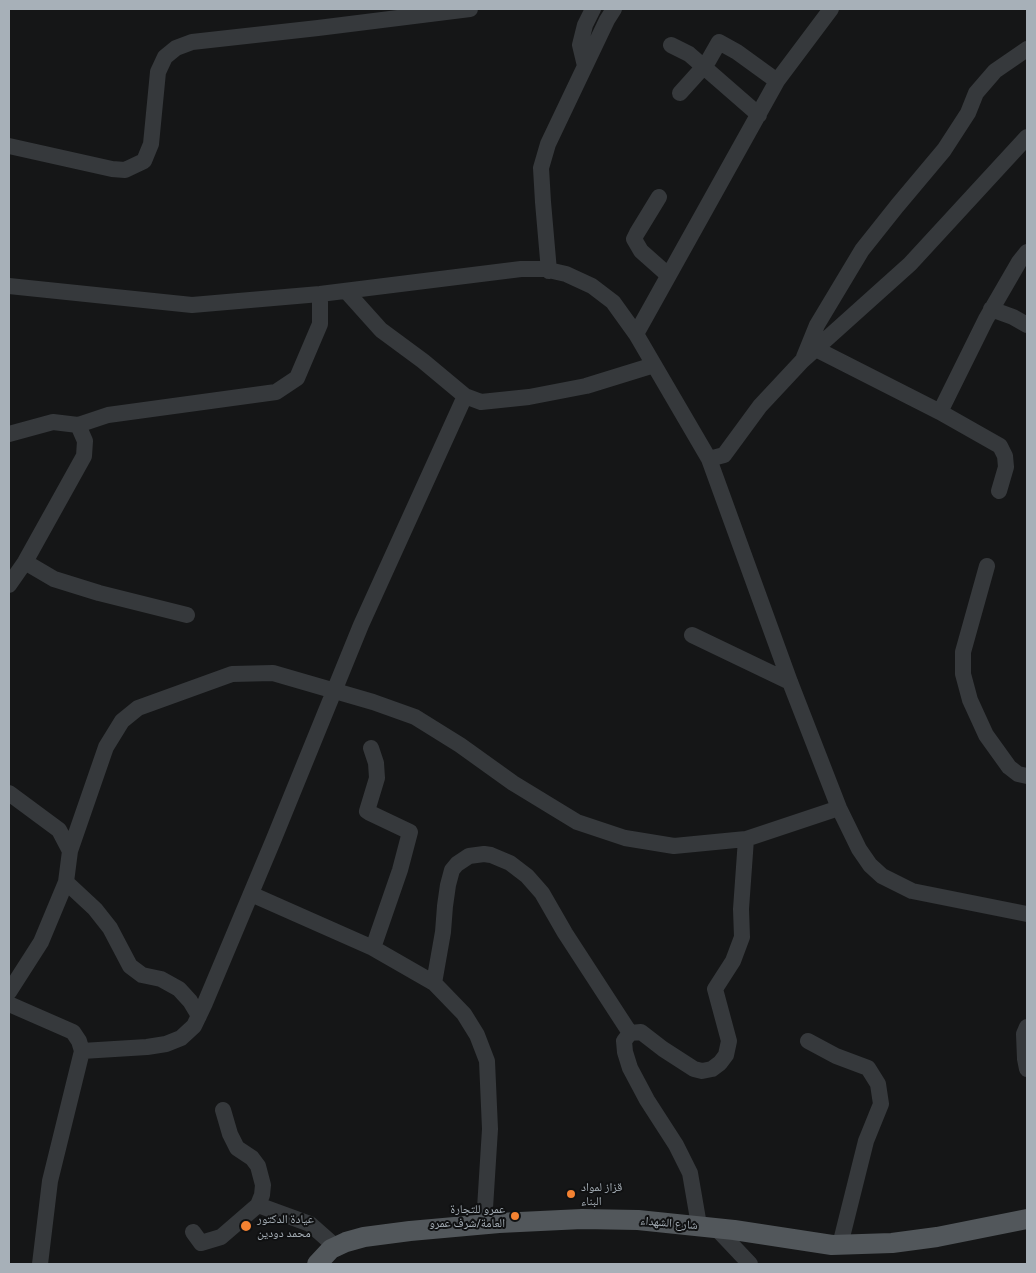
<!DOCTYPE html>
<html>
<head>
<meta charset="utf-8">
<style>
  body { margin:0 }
  #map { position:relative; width:1036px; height:1273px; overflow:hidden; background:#151617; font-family:"Public Sans",sans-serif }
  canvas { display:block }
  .frame { position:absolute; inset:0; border:10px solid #a7b0b8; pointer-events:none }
</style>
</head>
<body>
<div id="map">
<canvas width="1036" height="1273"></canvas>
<div class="frame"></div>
</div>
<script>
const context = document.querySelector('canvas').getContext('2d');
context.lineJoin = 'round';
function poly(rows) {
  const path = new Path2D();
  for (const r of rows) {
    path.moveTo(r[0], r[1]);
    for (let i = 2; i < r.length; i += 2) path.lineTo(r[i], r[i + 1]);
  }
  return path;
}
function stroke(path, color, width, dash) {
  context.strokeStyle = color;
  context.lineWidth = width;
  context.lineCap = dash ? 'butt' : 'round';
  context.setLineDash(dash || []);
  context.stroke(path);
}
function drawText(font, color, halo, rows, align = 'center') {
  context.font = font + ' "Public Sans","Noto Naskh Arabic",sans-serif';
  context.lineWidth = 4;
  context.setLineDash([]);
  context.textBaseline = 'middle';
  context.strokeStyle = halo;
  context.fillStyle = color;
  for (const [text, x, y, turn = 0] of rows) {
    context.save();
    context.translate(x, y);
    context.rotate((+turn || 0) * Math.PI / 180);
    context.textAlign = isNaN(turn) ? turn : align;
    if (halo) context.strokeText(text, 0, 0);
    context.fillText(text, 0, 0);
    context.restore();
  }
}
const minor = poly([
  [671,45,689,54,759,115],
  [585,66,580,45,585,25,593,9],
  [680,93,707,63,719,42,737,52,777,81],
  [9,146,112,169,125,170,144,161,151,144,158,72,165,57,176,48,192,42,318,28,470,9],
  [659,197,637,233,634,239,641,251,668,275],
  [549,271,543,202,541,168,548,144,607,20,614,9],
  [9,286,192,305,320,294,521,269,544,269,566,274,592,286,613,302,636,334,709,459,790,682,839,808,859,849,870,865,882,876,912,891,1027,914],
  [346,291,381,330,423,361,465,396,481,402,529,397,586,386,654,365],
  [991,309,1013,317,1027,325],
  [636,334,777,81,831,9],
  [816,349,940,412,1000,446,1005,456,1006,467,999,491],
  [804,357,817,325,862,250,897,206,944,150,968,113,976,93,995,71,1027,49],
  [940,412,986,319,1019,262,1027,252],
  [78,425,108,415,276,392,297,378,320,324,320,294],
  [9,434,53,422,78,425,85,441,84,456,25,562,9,585],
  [709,459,724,455,760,406,802,361,910,264,1027,137],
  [25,562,54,579,99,593,187,615],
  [987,566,963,652,963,674,970,700,986,735,1009,767,1018,774,1027,776],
  [692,635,790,682],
  [371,748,376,763,377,778,367,811,370,813,410,832,400,870,373,948,434,983],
  [9,793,59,830,70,851,66,882,41,942,9,992],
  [70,851,106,747,122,721,138,708,232,674,273,673,373,702,415,717,460,745,513,783,577,822,625,838,674,846,746,839,839,808],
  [66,882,95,909,110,928,130,966,142,975,161,979,179,989,190,1001,199,1016],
  [251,894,373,948],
  [9,1004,73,1032,79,1041,82,1051,50,1181,40,1264],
  [1027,1027,1024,1034,1025,1059,1027,1069],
  [808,1041,836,1056,868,1068,878,1084,881,1104,866,1141,840,1245],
  [82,1051,147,1047,166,1044,181,1038,194,1026,205,1003,273,841,361,625,465,396],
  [258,1205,310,1224,336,1247],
  [484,1224,490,1129,487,1061,477,1035,464,1014,434,983,443,932,445,906,448,885,452,870,457,864,469,856,484,854,491,855,510,863,527,876,542,893,565,933,630,1033],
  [699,1225,690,1173,676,1145,647,1100,630,1068,625,1052,624,1041,630,1033,641,1032,663,1049,694,1069,702,1071,712,1069,720,1063,726,1055,729,1041,715,989,733,961,742,937,741,909,746,839],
  [716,1228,750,1264],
  [193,1232,201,1243,221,1237,258,1205,262,1195,263,1185,258,1166,252,1158,237,1148,230,1134,223,1110]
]);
const major = poly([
  [317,1264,331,1249,346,1242,364,1237,410,1231,499,1223,582,1219,638,1220,734,1230,832,1245,892,1243,937,1237,1027,1219]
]);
const markers = [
  [571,1194,5,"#f48231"],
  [515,1216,5,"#f48231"],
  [246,1226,6,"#f48231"]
];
const poiNames = [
  ["قزاز لمواد",581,1187],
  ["البناء",581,1201],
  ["عمرو للتجارة",505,1209,"right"],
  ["العامة/شرف عمرو",505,1223,"right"],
  ["عيادة الدكتور",257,1219],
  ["محمد دودين",257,1233]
];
const streetNames = [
  ["شارع الشهداء",669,1223,5]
];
stroke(minor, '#36393c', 16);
stroke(major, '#52575b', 20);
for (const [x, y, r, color] of markers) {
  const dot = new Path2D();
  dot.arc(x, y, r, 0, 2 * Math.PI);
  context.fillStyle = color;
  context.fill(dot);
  stroke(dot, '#101112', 2);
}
drawText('12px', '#a7b0b8', '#101112', poiNames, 'left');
drawText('12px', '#a7b0b8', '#101112', streetNames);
</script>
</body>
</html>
